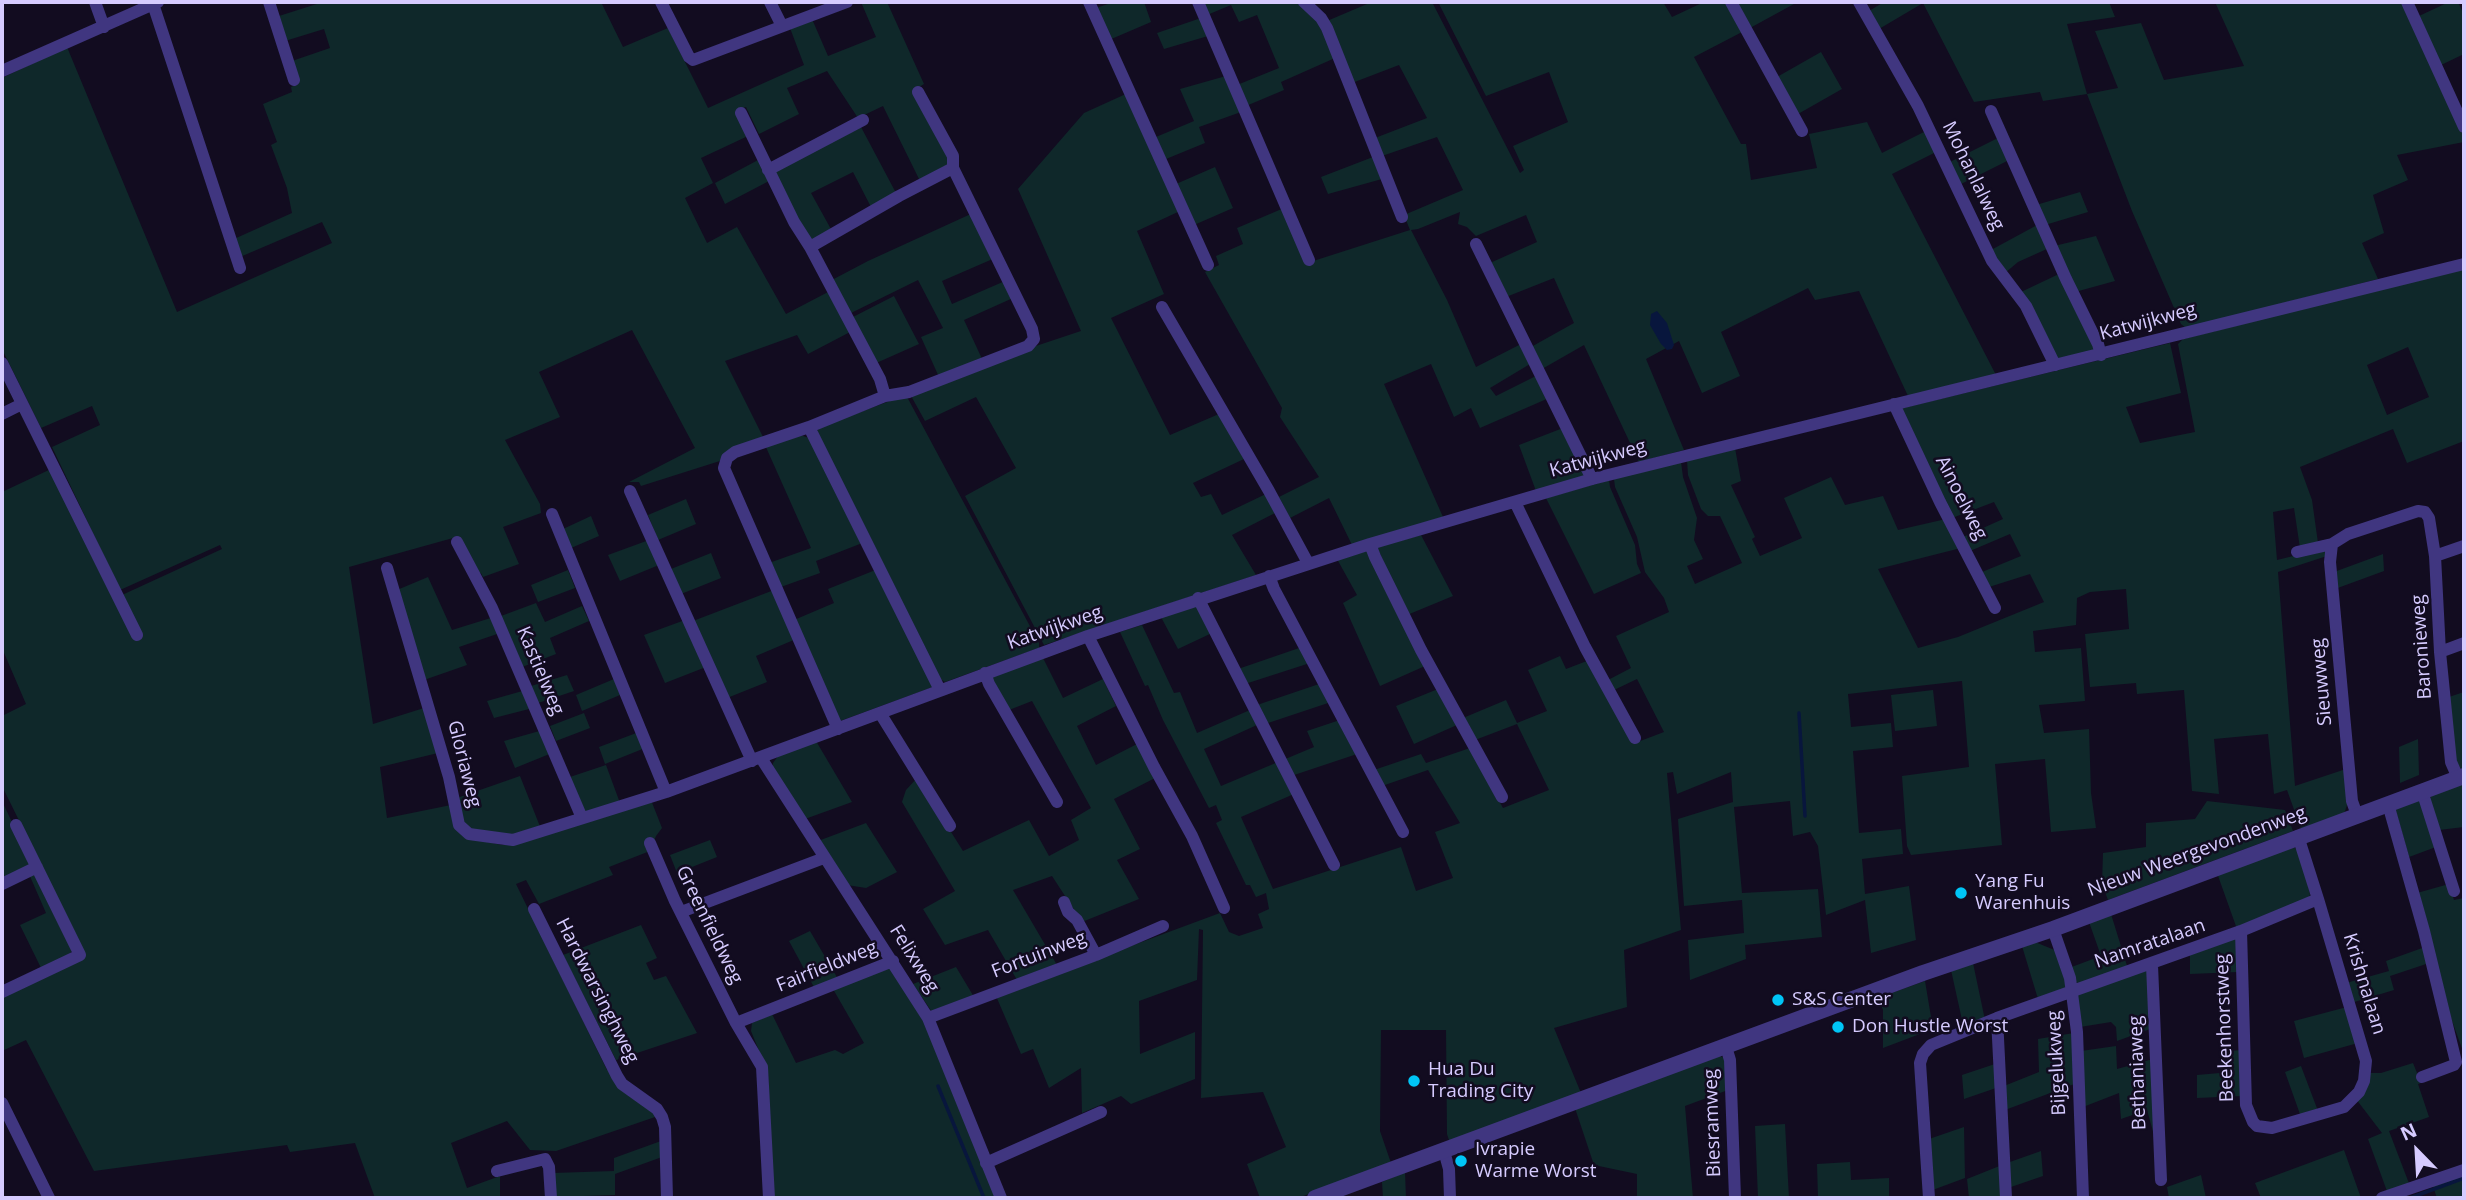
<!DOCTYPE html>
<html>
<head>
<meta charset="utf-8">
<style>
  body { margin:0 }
  #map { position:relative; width:2466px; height:1200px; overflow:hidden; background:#120c20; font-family:"Open Sans",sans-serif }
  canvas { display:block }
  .frame { position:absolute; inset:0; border:4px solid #d6cbff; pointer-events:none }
  .north { position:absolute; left:2382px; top:1116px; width:70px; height:70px; -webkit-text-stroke:5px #120c20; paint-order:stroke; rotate:336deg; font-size:19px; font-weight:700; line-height:28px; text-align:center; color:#d6cbff }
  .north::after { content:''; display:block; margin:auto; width:24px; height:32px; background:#d6cbff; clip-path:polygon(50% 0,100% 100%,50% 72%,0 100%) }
</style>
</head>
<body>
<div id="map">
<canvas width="2466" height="1200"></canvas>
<div class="frame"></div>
<div class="north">N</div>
</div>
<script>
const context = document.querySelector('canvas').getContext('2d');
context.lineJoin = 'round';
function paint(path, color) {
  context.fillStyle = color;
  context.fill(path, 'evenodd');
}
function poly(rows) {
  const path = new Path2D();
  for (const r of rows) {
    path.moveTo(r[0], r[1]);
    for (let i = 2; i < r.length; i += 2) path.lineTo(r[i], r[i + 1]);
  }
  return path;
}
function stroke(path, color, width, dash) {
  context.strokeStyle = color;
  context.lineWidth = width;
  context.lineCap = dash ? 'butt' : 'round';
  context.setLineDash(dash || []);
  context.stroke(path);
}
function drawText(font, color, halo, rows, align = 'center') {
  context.font = font + ' "Open Sans",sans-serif';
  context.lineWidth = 5;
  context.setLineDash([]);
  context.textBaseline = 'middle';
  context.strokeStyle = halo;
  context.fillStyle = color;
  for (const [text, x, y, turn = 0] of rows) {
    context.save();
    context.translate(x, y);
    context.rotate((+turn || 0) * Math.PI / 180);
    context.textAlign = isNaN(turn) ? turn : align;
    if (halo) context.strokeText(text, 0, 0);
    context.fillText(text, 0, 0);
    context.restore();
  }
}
const green = poly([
  [323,2,601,2,623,47,668,28,708,108,804,65,790,28,812,19,828,56,876,37,861,2,887,2,924,84,914,90,950,156,950,166,920,181,883,106,858,118,827,71,787,88,799,114,759,134,746,107,736,111,748,136,701,158,713,183,685,198,707,243,737,227,786,314,830,291,852,331,808,354,797,335,725,361,764,439,729,451,723,460,641,486,639,482,629,482,695,448,632,330,539,372,560,417,505,440,540,504,541,513,503,527,519,564,483,577,481,573,476,575,471,566,466,566,453,538,349,567,373,724,424,708,438,753,380,767,387,818,451,805,457,828,462,834,468,838,502,845,523,842,651,800,662,828,656,836,650,851,609,867,613,875,539,904,526,880,516,884,607,1070,609,1068,624,1091,658,1116,556,1151,530,1150,507,1121,451,1143,467,1188,500,1176,500,1198,375,1198,355,1143,290,1152,287,1145,94,1171,26,1040,2,1051,2,995,86,956,2,786,2,716,26,704,2,648,2,492,51,469,135,640,142,636,122,595,222,549,220,545,120,590,52,447,100,425,92,406,41,428,2,349,2,78,67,47,177,312,332,243,322,222,240,257,234,239,292,213,287,188,271,145,277,142,263,104,292,92,291,87,298,84,292,61,330,48,324,29,285,41,279,16],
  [1114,2,1144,2,1151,22,1109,40,1096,8],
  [1202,2,1299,2,1318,19,1335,58,1281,82,1284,90,1246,106,1237,85,1279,68,1257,15,1239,22,1231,5,1207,15],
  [1367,2,1432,2,1520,173,1524,170,1513,146,1568,122,1549,72,1486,96,1438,2,1663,2,1672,17,1704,2,1728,2,1744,31,1694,57,1741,144,1746,144,1751,180,1817,168,1809,134,1867,122,1882,153,1926,131,1936,152,1892,174,1996,375,1908,396,1859,291,1815,300,1808,288,1721,332,1740,376,1702,393,1679,341,1646,359,1684,450,1639,462,1584,345,1542,369,1531,347,1574,323,1554,278,1506,297,1490,263,1537,242,1526,215,1476,236,1467,227,1458,224,1460,212,1418,229,1411,230,1447,300,1476,367,1521,344,1530,364,1490,388,1496,396,1538,375,1549,398,1480,428,1471,408,1454,417,1431,364,1384,384,1443,517,1352,545,1329,498,1290,518,1279,497,1319,477,1280,417,1282,408,1205,272,1219,265,1216,256,1243,244,1237,228,1284,208,1307,263,1410,230,1404,215,1463,190,1437,137,1382,156,1375,138,1427,118,1399,65,1352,83,1327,21,1367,4],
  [1737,2,1793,2,1794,4,1750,28],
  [1884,2,2109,2,2115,17,2067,24,2087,94,2118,88,2095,31,2141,23,2164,80,2244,66,2215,2,2402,2,2464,137,2464,142,2397,155,2408,180,2373,195,2384,233,2362,243,2378,279,2186,328,2181,324,2132,211,2087,94,2043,101,2040,92,1974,102,1923,3,1879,29,1869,11],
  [2449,2,2458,2,2464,15,2464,54,2441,65,2419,16],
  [1201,18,1208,36,1164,49,1157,33],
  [1821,52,1842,89,1798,114,1777,77],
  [1226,76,1241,112,1199,127,1205,143,1166,159,1156,137,1194,121,1180,89],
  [1128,93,1180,211,1137,231,1164,294,1111,318,1170,435,1219,414,1244,459,1193,483,1201,497,1211,494,1222,515,1268,493,1277,512,1232,535,1256,575,1044,645,965,496,1016,468,976,397,925,421,910,394,1003,357,1081,331,1018,189,1084,113],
  [861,127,896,193,871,207,853,172,811,193,832,231,811,242,773,173],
  [1998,138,2009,160,1961,184,1950,162],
  [1373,157,1382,179,1328,194,1321,177],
  [760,159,771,180,725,204,715,183],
  [1215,167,1233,208,1194,225,1176,184],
  [2080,192,2088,212,2045,225,2036,205],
  [973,213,995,258,942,281,952,304,1005,281,1013,298,964,320,983,361,939,377,921,337,943,328,918,280,849,314,830,281,868,261],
  [2039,224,2049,248,2018,262,2005,273,1991,250],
  [2096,236,2115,281,2075,292,2054,246],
  [2464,268,2464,441,2407,463,2393,429,2300,467,2312,500,2318,543,2300,548,2294,508,2273,512,2277,560,2326,548,2327,556,2278,572,2295,786,2346,769,2348,802,2344,814,2301,829,2287,790,2274,794,2268,734,2214,739,2219,794,2192,791,2184,690,2137,694,2136,683,2090,687,2085,634,2129,629,2126,589,2090,592,2077,598,2076,625,2033,631,2035,652,2081,648,2085,701,2039,705,2044,733,2089,729,2091,793,2096,828,2051,832,2045,759,1995,764,2002,845,1911,855,1907,846,1902,776,1969,767,1962,681,1848,694,1851,727,1891,723,1893,747,1853,751,1859,833,1901,829,1903,854,1862,859,1865,894,1909,886,1916,940,1871,953,1865,900,1826,915,1818,846,1810,832,1793,836,1790,801,1734,807,1742,893,1818,889,1822,937,1745,945,1746,959,1690,980,1688,940,1744,933,1742,900,1684,906,1678,819,1733,802,1731,772,1677,794,1673,772,1667,773,1681,930,1624,950,1627,1007,1554,1028,1581,1093,1450,1143,1447,1134,1446,1030,1381,1030,1380,1131,1391,1163,1298,1198,1260,1198,1247,1164,1286,1147,1263,1092,1201,1098,1203,930,1199,929,1197,980,1139,1001,1140,1054,1195,1032,1195,1079,1131,1104,1121,1096,1082,1113,1081,1068,1049,1088,1033,1049,1021,1054,996,996,1220,913,1229,932,1239,936,1263,928,1258,914,1269,909,1266,893,1256,897,1250,885,1246,885,1216,823,1222,820,1216,805,1209,808,1163,720,1148,685,1145,686,1120,632,1142,625,1174,693,1180,692,1197,733,1250,710,1257,725,1204,749,1221,786,1278,762,1294,794,1241,817,1273,889,1401,847,1416,891,1453,878,1435,832,1460,823,1428,770,1382,786,1374,770,1421,754,1426,763,1470,748,1503,808,1549,790,1517,724,1475,740,1463,718,1506,700,1517,723,1547,711,1528,670,1560,656,1566,669,1592,659,1635,743,1664,732,1637,679,1614,690,1608,680,1631,668,1616,636,1669,612,1664,598,1645,572,1637,537,1615,487,1614,479,1681,462,1683,477,1697,518,1694,540,1703,559,1687,566,1695,584,1742,563,1720,516,1708,516,1701,509,1688,475,1687,460,1735,448,1741,481,1731,485,1755,537,1752,539,1760,556,1802,538,1784,498,1831,477,1845,505,1883,496,1898,530,1946,519,1961,548,1878,569,1918,648,1958,637,2044,602,2030,574,1989,587,1982,572,2021,556,2010,534,1970,551,1963,537,2003,519,1994,502,1952,518,1902,410,1903,408,2170,343,2181,393,2126,407,2140,443,2195,432,2178,344,2183,339],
  [2408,347,2429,397,2387,415,2367,365],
  [2061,273,2096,350,2058,359,2021,292],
  [894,296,919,344,874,364,853,317],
  [906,395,1039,643,1039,648,945,682,940,679,817,431,820,427],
  [1563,428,1585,476,1536,491,1519,445],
  [800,435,809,438,865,542,816,561,820,573,778,588,769,563,811,548,765,445],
  [1609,480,1610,487,1635,545,1637,564,1641,573,1594,594,1546,498],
  [686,499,696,524,658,540,648,515],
  [591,516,599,536,571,548,563,529],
  [1421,535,1453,596,1407,615,1377,547],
  [649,540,659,565,620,581,608,555],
  [1367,551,1425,666,1380,686,1343,603,1357,595,1337,559],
  [711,553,721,578,681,594,671,569],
  [2383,554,2384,571,2335,589,2334,572],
  [878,569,933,687,840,721,794,620,834,603,828,589],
  [568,570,575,588,538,602,531,585],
  [428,577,452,630,494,617,500,633,459,647,467,665,424,680,397,590],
  [774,590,796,639,756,656,767,682,727,698,693,621],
  [536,603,545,622,582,606,589,621,550,638,556,654,522,667,501,616],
  [1196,605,1212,633,1178,649,1161,617],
  [685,620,706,667,665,683,644,635],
  [1302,647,1310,663,1245,684,1238,669],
  [1043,658,1063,698,1103,679,1116,706,1077,726,1096,765,1137,744,1155,778,1114,799,1140,849,1117,860,1139,899,1082,922,1052,876,1013,890,1057,965,1017,980,988,930,945,945,923,909,955,891,902,802,906,790,917,778,963,851,1029,820,1049,856,1079,840,1071,820,1091,808,1032,701,1009,710,989,678],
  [567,675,574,691,538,703,531,686],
  [614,679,620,695,582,711,576,695],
  [1322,683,1331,702,1265,724,1257,705],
  [1438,689,1457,725,1414,744,1396,706],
  [526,690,533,708,494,718,487,701],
  [1933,690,1937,726,1895,731,1891,695],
  [2464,692,2464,769,2461,769,2456,762,2449,697],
  [584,713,590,728,556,741,550,726],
  [1340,720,1357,754,1291,776,1283,760,1314,747,1307,731],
  [543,730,552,753,515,768,504,741],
  [639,732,645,748,605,764,599,747],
  [2418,739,2419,775,2400,783,2399,747],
  [816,741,852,802,805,819,773,767,773,763,778,756],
  [606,765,620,803,585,812,570,777],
  [520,776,541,829,515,838,470,831,462,824,457,798],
  [2464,783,2464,827,2439,830,2429,800,2432,795],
  [2422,799,2436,847,2409,857,2395,808],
  [2,801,33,867,2,881],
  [2207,801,2285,810,2293,831,2108,900,2102,884,2103,853,2146,847,2146,823,2195,819],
  [866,823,897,872,866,888,847,885,818,841],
  [710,840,717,857,677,873,670,855],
  [2294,847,2301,854,2310,894,2309,898,2237,929,2217,873],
  [35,872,72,951,68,956,41,968,20,925,46,913,29,874],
  [2449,884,2454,900,2464,898,2464,1054,2447,1007,2417,893],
  [2111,914,2128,969,2079,984,2076,982,2069,968,2101,956,2089,922],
  [641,925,657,958,646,963,654,980,666,976,697,1033,616,1060,563,955],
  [810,931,838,979,815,989,789,941],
  [2231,938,2236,939,2238,972,2190,974,2190,953],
  [2035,942,2057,951,2067,986,2063,990,2038,999,2022,946],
  [2425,947,2429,963,2390,976,2394,990,2351,1003,2346,983,2389,971,2386,961],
  [1973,963,1985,1020,1964,1029,1951,970],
  [956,967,974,997,932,1012,913,984],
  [890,968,922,1015,998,1198,772,1198,768,1073,751,1031,752,1023,772,1014,796,1063,835,1050,843,1054,864,1043,833,989],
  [2140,971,2147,971,2153,1028,2117,1041,2116,1027,2111,1022,2080,1027,2076,998,2079,992],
  [1925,981,1933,1029,1883,1048,1883,1010,1878,998],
  [2347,1007,2358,1043,2304,1058,2294,1021],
  [2074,1033,2077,1083,2005,1110,2004,1086,2039,1072,2038,1039],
  [2116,1046,2117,1069,2153,1059,2154,1135,2147,1110,2121,1119,2119,1093,2083,1107,2081,1051],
  [2241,1050,2242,1096,2197,1098,2197,1075,2231,1072,2231,1051],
  [1720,1056,1726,1059,1728,1090,1685,1106,1693,1198,1637,1198,1637,1174,1594,1165,1575,1108],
  [1998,1063,1999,1087,1964,1099,1962,1075],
  [2413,1063,2421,1083,2418,1084,2429,1117,2389,1131,2410,1186,2388,1194,2368,1139,2382,1133,2356,1099,2368,1073,2381,1073],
  [2301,1066,2318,1111,2301,1117,2285,1072],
  [1785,1124,1789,1198,1758,1198,1755,1126],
  [1964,1127,1965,1178,1930,1191,1929,1139],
  [661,1141,662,1157,615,1174,615,1195,554,1197,553,1173,614,1171,614,1158],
  [2344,1150,2361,1198,2261,1198,2255,1183],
  [2041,1151,2043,1176,2008,1188,2007,1163],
  [1850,1162,1851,1180,1889,1178,1889,1198,1818,1198,1817,1164],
  [2002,1165,2000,1198,1969,1198,1967,1179],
  [1405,1172,1406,1198,1383,1198,1382,1182],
  [2464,1173,2464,1198,2437,1198,2432,1184],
  [2201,1175,2206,1198,2169,1198,2167,1187]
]);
const water = poly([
  [1657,311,1667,323,1674,345,1672,349,1667,350,1661,344,1650,325,1651,314]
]);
const stream = poly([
  [1799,713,1805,816],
  [938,1086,984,1198],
  [2410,1198,2464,1178]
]);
const minor = poly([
  [95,2,104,27],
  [269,2,294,80],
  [661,2,689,57,693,60,847,2],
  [770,2,782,26],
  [1089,2,1208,265],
  [1198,2,1309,260],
  [1304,2,1321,18,1327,28,1402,217],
  [1731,2,1802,131],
  [1859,2,1918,106,1992,261,2026,306,2055,365],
  [2407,2,2464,127],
  [153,4,240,268],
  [2,71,158,2],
  [1991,111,2066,279,2098,344,2101,355],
  [741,113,794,222,810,247,880,379,885,396,809,427,735,452,727,458,724,468,838,729],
  [768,170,863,120],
  [1476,244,1592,479],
  [810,247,899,196,953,168],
  [1162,307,1269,491,1308,563],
  [2,363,137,635],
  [885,396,909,392,1028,346,1034,339,1032,329,953,168,953,156,918,92],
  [1894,404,1940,502,1995,608],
  [2,414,22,404],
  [809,427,940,690],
  [630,491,752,761],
  [1515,502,1585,647,1635,738],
  [552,514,666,792],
  [457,542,492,608,582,818],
  [1370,544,1375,557,1421,650,1502,797],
  [2332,544,2330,562,2352,801,2357,815],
  [2297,552,2332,544,2348,534,2418,511,2425,512,2429,518,2435,556,2440,652,2451,762,2458,778],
  [2435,556,2464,546],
  [387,568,449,777,459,825,469,834,513,840,666,792,1088,636,1370,544,1592,479,2464,264],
  [1269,576,1274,589,1403,832],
  [1198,598,1334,865],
  [1088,636,1154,767,1192,836,1224,908],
  [2440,652,2464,643],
  [985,673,989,684,1057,802],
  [880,713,950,826],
  [761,758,928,1018,1001,1198],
  [2422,791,2454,891],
  [2388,804,2424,931,2456,1062,2454,1065,2422,1077],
  [650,843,675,901,736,1023,762,1067,769,1198],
  [2,884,37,867],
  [1064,902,1068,912,1077,920,1096,955],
  [534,909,617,1076,622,1084,657,1109,662,1117,665,1127,667,1198],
  [681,912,824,858],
  [2053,929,2070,978,2077,1032,2083,1198],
  [2241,931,2246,1105,2253,1122,2257,1126,2272,1128,2344,1107,2359,1092,2364,1081,2366,1061,2318,899],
  [2152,965,2161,1180],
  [2,992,80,955,16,825],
  [928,1018,1096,955,1163,926],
  [1997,1018,2006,1198],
  [736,1023,893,961],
  [1726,1047,1730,1060,1735,1198],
  [2,1103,49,1198],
  [1444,1151,1449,1169,1450,1198],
  [986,1163,1101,1112],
  [497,1171,545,1159,549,1167,551,1198],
  [1929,1198,1920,1063,1923,1054,1931,1045,1997,1018,2241,931,2318,899,2298,836],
  [2382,1198,2464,1170]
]);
const tertiary = poly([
  [1315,1198,1923,973,2053,929,2464,776]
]);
const markers = [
  [1961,893,7,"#00c5f6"],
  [1778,1000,7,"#00c5f6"],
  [1838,1027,7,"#00c5f6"],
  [1414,1081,7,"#00c5f6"],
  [1461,1161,7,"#00c5f6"]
];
const streetNames = [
  ["Mohanlalweg",1973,176,64],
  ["Katwijkweg",2148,322,-15],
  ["Katwijkweg",1598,459,-15],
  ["Ainoelweg",1961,498,63],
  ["Katwijkweg",1055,628,-19],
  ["Baronieweg",2422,647,-94],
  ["Kastielweg",540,671,67],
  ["Sieuwweg",2322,682,-95],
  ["Gloriaweg",464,764,76],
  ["Nieuw Weergevondenweg",2197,852,-20],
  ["Greenfieldweg",709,925,64],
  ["Namratalaan",2150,944,-19],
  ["Fortuinweg",1039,955,-21],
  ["Felixweg",914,959,58],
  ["Fairfieldweg",827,967,-22],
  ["Krishnalaan",2364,984,73],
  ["Hardwarsinghweg",597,991,63],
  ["Beekenhorstweg",2225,1028,-92],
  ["Bijgelukweg",2057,1063,-93],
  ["Bethaniaweg",2138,1073,-92],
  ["Biesramweg",1713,1123,-92]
];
const poiNames = [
  ["Yang Fu",1975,882],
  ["Warenhuis",1975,904],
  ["S&S Center",1792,1000],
  ["Don Hustle Worst",1852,1027],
  ["Hua Du",1428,1070],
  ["Trading City",1428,1092],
  ["Ivrapie",1475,1150],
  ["Warme Worst",1475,1172]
];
paint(green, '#0f282a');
paint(water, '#08163d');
stroke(stream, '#08163d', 3.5);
stroke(minor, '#403680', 12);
stroke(tertiary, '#403680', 16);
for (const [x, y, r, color] of markers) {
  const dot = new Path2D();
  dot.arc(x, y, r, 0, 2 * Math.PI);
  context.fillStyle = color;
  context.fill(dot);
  stroke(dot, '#120c20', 2.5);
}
drawText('19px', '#d6cbff', '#120c20', streetNames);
drawText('19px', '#d6cbff', '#120c20', poiNames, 'left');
</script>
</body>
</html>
